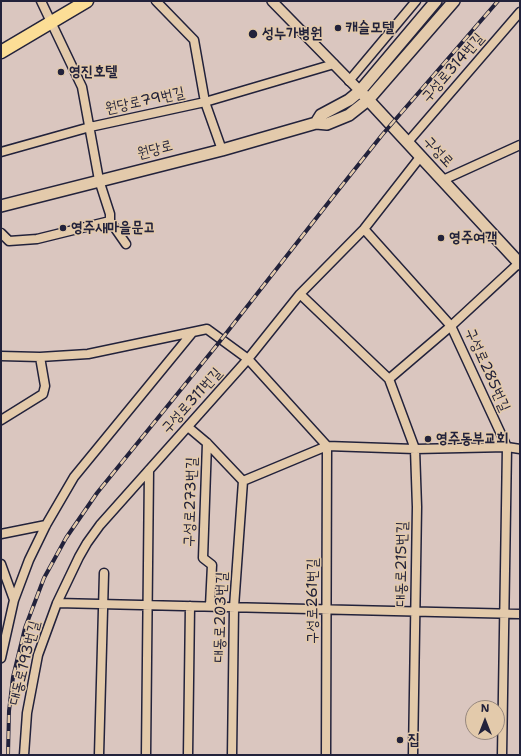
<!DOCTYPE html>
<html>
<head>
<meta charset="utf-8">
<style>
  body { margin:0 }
  #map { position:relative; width:521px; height:756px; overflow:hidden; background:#dac6bf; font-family:"Shantell Sans",sans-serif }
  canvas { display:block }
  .frame { position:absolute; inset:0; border:2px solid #22223b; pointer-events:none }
  .north { position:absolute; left:465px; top:700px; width:40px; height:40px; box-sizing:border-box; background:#e3caab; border:1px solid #96877e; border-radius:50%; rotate:0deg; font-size:11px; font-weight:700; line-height:16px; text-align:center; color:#22223b }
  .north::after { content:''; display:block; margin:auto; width:14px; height:18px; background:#22223b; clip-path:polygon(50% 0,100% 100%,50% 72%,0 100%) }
</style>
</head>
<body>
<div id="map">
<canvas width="521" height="756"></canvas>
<div class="frame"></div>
<div class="north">N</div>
</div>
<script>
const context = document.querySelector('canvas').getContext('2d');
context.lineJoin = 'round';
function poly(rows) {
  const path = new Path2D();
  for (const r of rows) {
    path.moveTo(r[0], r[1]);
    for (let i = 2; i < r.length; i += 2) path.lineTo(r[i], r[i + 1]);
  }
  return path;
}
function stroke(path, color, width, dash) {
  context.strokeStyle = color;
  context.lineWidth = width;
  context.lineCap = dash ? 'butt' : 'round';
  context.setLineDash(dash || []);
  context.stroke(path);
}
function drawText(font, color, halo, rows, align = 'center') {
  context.font = font + ' "Shantell Sans","Poor Story",sans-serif';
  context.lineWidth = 3;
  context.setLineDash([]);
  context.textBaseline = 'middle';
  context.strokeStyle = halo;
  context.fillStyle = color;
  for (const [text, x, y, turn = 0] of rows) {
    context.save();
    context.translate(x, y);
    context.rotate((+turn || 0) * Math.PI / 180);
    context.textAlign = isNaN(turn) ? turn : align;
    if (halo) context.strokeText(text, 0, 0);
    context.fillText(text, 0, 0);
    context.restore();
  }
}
const minor = poly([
  [41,1,82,87,99,180,110,214,110,221,126,244],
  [156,1,194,40,205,102,222,150],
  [349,81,416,1],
  [408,142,520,12],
  [1,152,90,127,205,102,334,64],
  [443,180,520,145],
  [364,229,451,326,507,447,502,755],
  [1,233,9,241,37,239,110,221],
  [300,294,389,379,415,449,417,507,413,755],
  [1,356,40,357,88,354,207,329,248,359,327,446,326,755],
  [389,379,451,326,519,263],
  [1,420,43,394,45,386,40,357],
  [188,427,207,443,243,481],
  [207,443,203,558,212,565,210,606],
  [243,481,327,446,415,449,507,447,520,449],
  [1,534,46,525],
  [1,564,14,600],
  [57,603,520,614],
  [1,658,14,600,29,560,46,525,74,477,192,333],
  [24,755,27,713,38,655,57,603,79,557,87,543,100,525,248,359,300,294,364,229,421,156],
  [99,755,104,573],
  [146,755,149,470],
  [188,755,190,606],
  [232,755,234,607,243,481]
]);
const tertiary = poly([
  [272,1,360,91]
]);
const secondary = poly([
  [360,91,520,264],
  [316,123,321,115,349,100,360,91,436,1],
  [1,206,222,150,316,123,327,124,349,115,368,100,454,1]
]);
const primary = poly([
  [1,52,87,1]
]);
const rail = poly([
  [8,755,9,711,13,677,25,628,44,578,66,538,97,493,217,345,332,198,382,135,498,1]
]);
const markers = [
  [338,28,4,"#22223b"],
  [253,34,5,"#22223b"],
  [61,72,4,"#22223b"],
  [63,228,4,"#22223b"],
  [441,238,4,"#22223b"],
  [428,439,4,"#22223b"],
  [400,740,4,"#22223b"]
];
const poiNames = [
  ["캐슬모텔",346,28],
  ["성누가병원",262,34],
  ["영진호텔",69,72],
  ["영주새마을문고",71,228],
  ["영주여객",449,238],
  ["영주동부교회",436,439],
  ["집",408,740]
];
const streetNames = [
  ["구성로314번길",453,68,-49],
  ["원당로79번길",145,101,-12],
  ["원당로",155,150,-14],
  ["구성로",438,152,47],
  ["구성로285번길",487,370,66],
  ["구성로311번길",192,401,-48],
  ["구성로273번길",191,502,-88],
  ["대동로215번길",402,564,-89],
  ["구성로261번길",313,601,-90],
  ["대동로203번길",221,617,-88],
  ["대동로193번길",25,663,-76]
];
stroke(minor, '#22223b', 11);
stroke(tertiary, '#22223b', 12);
stroke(secondary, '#22223b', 14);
stroke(primary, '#22223b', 15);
stroke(minor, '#e3caab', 8);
stroke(tertiary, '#e3caab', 9);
stroke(secondary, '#e3caab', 11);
stroke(primary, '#fcde96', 12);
stroke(rail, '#22223b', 4);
stroke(rail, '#e3caab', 2.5, [8]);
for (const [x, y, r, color] of markers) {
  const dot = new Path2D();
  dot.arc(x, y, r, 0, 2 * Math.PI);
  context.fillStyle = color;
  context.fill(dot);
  stroke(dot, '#e3caab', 1.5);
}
drawText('bold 15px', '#22223b', '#e3caab', poiNames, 'left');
drawText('15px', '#22223b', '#e3caab', streetNames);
</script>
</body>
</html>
